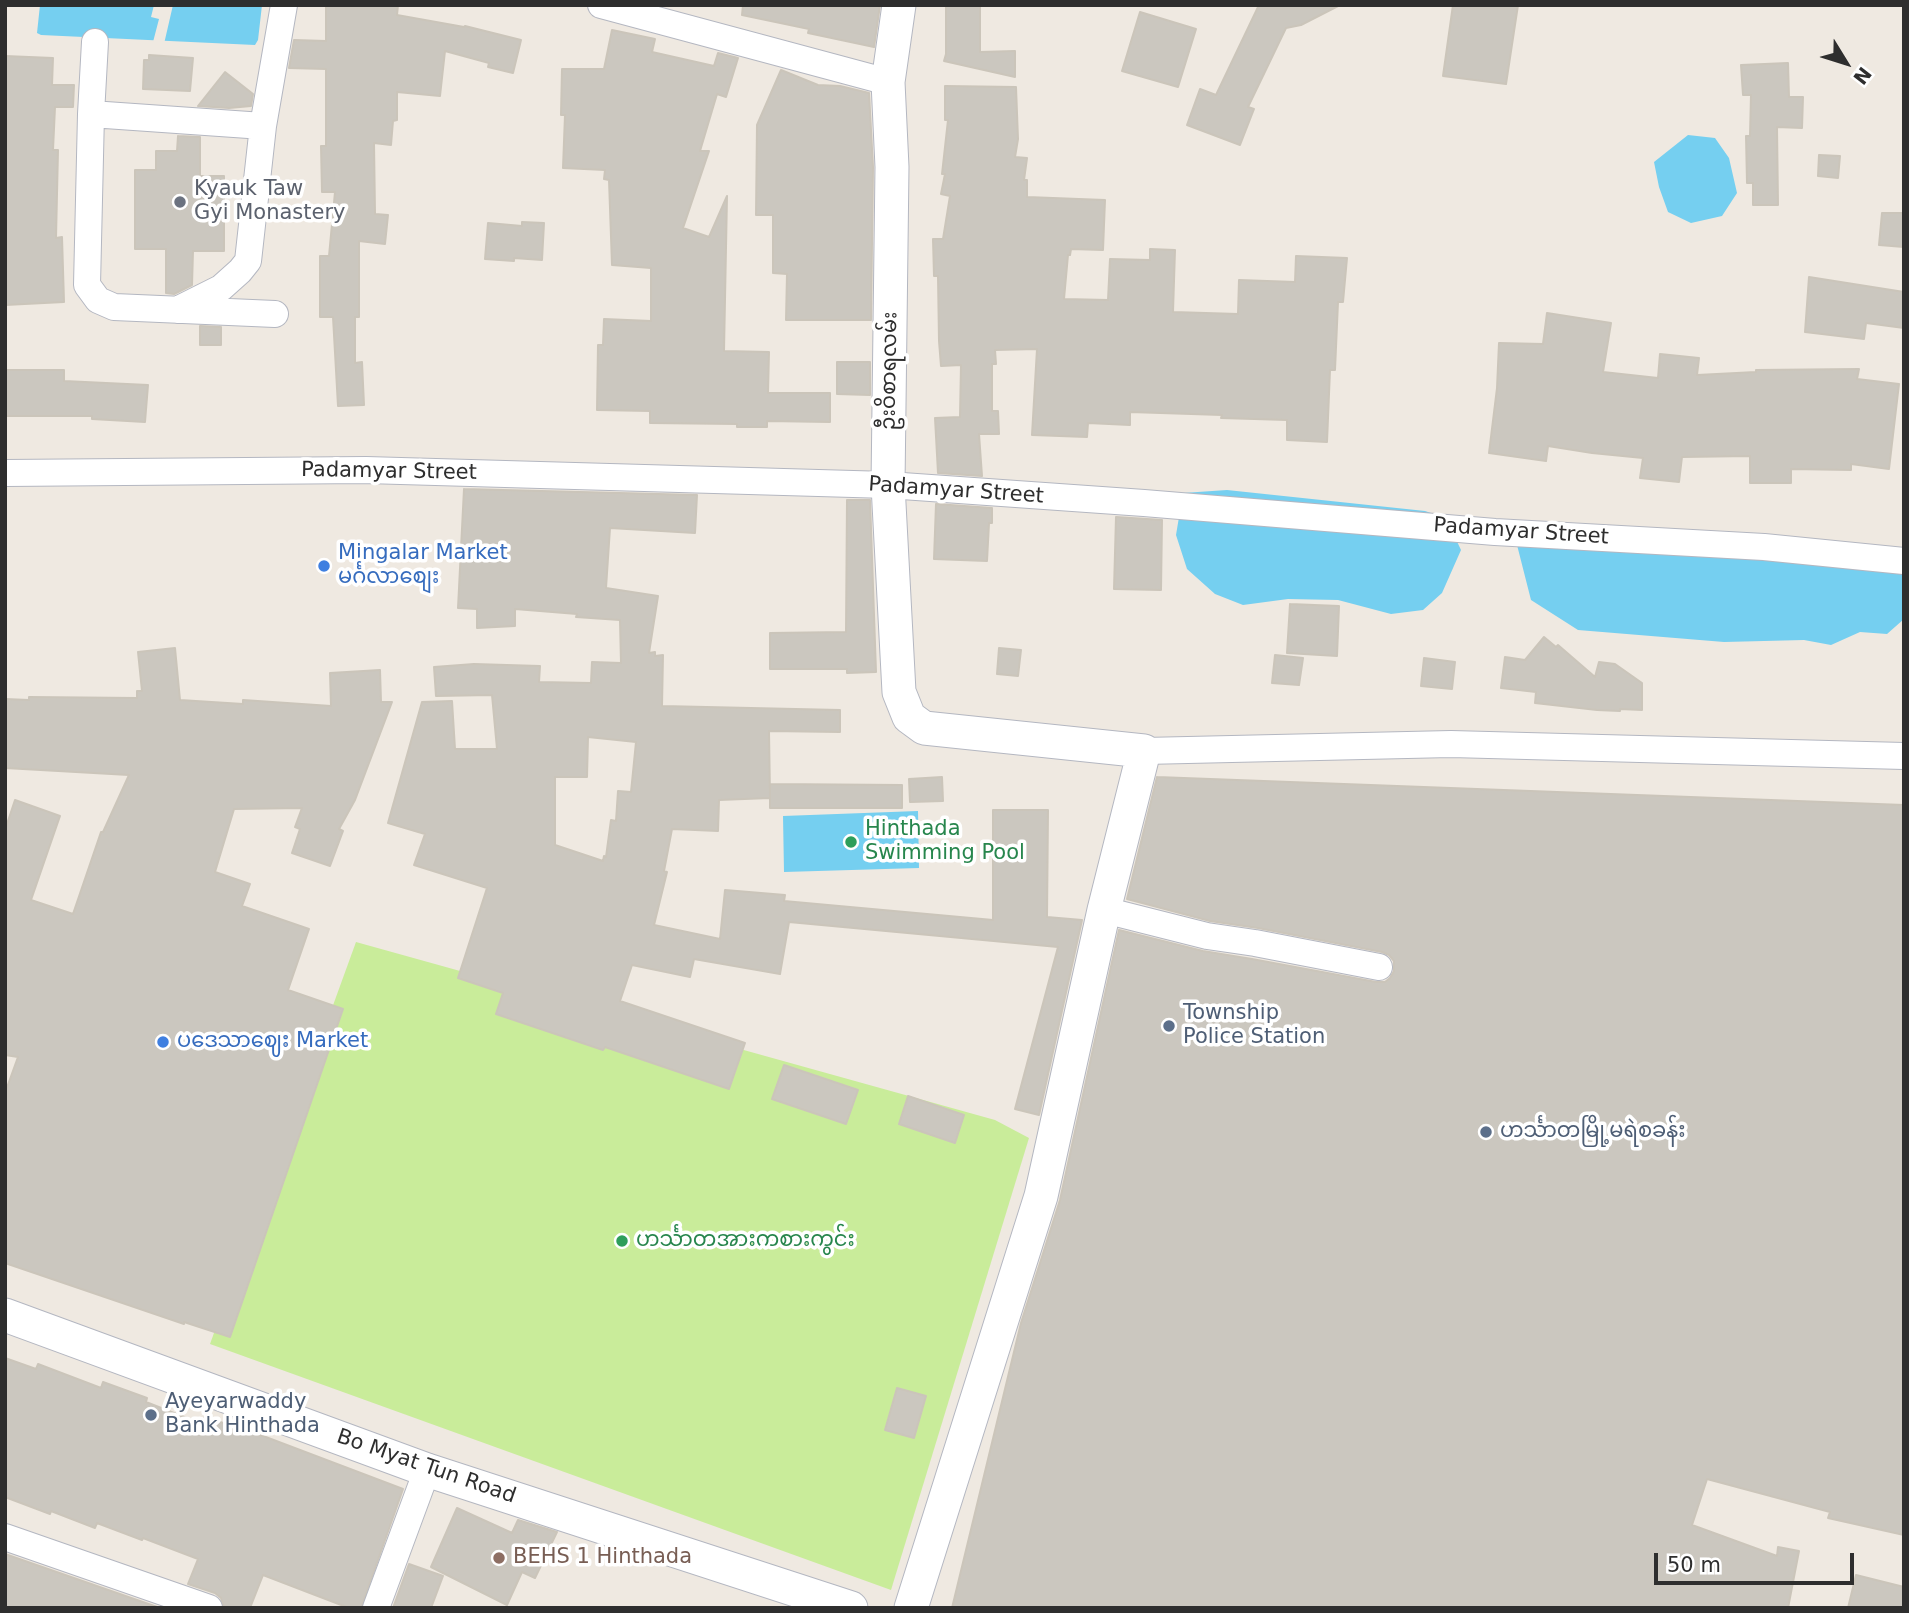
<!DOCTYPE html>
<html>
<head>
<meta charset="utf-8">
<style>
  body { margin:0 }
  #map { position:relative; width:1909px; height:1613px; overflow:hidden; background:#efe9e1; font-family:"DejaVu Sans",sans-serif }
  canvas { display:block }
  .frame { position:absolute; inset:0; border:7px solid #2e2e2e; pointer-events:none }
  .north { position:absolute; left:1811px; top:28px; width:70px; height:70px; -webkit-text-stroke:5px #fff; paint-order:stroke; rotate:128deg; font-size:19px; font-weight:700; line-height:28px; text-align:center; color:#2e2e2e }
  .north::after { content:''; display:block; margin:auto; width:24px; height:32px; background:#2e2e2e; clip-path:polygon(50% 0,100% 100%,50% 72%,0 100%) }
  .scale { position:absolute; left:1654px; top:1553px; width:200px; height:32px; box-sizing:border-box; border:4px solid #2e2e2e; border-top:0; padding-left:9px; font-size:21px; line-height:24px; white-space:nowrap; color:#2e2e2e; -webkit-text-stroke:5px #fff; paint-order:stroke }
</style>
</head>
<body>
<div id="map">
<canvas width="1909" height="1613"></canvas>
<div class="frame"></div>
<div class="north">N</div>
<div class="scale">50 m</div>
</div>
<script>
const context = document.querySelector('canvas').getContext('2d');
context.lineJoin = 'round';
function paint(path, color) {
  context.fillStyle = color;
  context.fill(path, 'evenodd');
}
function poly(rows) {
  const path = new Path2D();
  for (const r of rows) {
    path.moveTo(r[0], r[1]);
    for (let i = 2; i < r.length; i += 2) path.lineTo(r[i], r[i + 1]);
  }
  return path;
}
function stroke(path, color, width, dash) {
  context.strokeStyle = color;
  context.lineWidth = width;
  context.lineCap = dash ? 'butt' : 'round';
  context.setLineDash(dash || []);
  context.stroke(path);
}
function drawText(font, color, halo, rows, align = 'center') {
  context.font = font + ' "DejaVu Sans","Noto Sans Myanmar",sans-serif';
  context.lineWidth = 7;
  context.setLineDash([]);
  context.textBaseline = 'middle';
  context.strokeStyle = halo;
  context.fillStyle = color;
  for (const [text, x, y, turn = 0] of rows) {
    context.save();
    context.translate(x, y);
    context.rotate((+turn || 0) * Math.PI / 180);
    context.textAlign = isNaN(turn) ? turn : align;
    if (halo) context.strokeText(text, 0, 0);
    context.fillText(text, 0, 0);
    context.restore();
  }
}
const pitch = poly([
  [356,942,995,1120,1029,1138,891,1590,210,1344]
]);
const water = poly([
  [40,5,262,5,258,40,255,45,41,35,37,33],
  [1688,135,1715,138,1729,158,1737,193,1722,216,1691,223,1668,212,1659,187,1654,162],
  [1227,490,1425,511,1446,518,1461,550,1442,593,1423,610,1391,614,1338,600,1288,599,1243,605,1215,594,1187,569,1176,535,1183,493],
  [1516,541,1904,555,1904,619,1887,634,1860,632,1831,645,1804,640,1724,642,1578,630,1531,600],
  [918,811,919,868,784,872,783,816]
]);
const pier = poly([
  [154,5,173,5,164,44,153,42,159,19,151,17]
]);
const building = poly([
  [326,5,398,5,397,15,464,27,465,26,521,40,513,73,488,67,489,63,445,51,440,96,397,92,397,120,393,121,391,145,374,143,375,214,388,215,385,244,359,241,359,317,355,317,355,363,362,362,364,405,338,406,333,317,320,317,320,256,329,256,335,192,322,192,321,146,326,146,326,69,289,68,294,40,326,41,326,5],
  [743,5,880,5,874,47,808,33,809,29,742,15,743,5],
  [946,5,980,5,980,52,1015,51,1015,77,944,61,946,54,946,5],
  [1259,5,1340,5,1301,25,1286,28,1248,107,1254,109,1240,145,1187,125,1200,89,1216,95,1259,5],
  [1453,5,1518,5,1506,84,1443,76,1453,5],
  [1140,12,1196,29,1178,87,1122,71,1140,12],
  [612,30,655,39,652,52,714,66,718,53,738,58,726,97,717,94,700,151,709,151,683,228,709,237,727,196,724,351,769,352,768,393,830,393,830,422,767,421,767,427,737,427,737,424,650,423,650,411,597,410,598,345,603,345,604,319,651,321,651,268,612,265,609,180,604,179,605,170,563,168,565,115,561,115,562,69,604,69,612,30],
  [149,55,193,58,190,91,143,89,144,60,149,60,149,55],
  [5,56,53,58,52,85,74,85,73,107,55,107,53,150,58,150,56,238,62,237,64,302,5,305,5,56],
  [1788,63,1789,97,1803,97,1802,128,1777,127,1778,205,1753,205,1753,183,1747,183,1746,136,1750,136,1751,95,1743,95,1741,65,1788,63],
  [781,70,818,85,840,86,869,93,873,167,871,320,786,320,787,274,773,273,773,215,756,215,757,125,781,70],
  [225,72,253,94,251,106,229,108,198,106,225,72],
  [945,86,1016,87,1018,139,1015,157,1027,158,1024,180,1027,180,1027,197,1105,200,1103,250,1071,249,1070,255,1068,255,1064,299,1108,300,1110,259,1150,260,1150,249,1175,250,1173,312,1238,314,1239,280,1295,282,1296,256,1347,258,1343,302,1338,302,1335,370,1330,370,1327,442,1287,440,1287,420,1221,418,1222,415,1130,412,1130,425,1088,423,1087,437,1032,435,1037,349,995,350,996,364,992,364,992,411,998,411,999,434,979,434,982,476,938,473,935,418,960,417,961,365,941,366,939,341,938,276,934,276,933,239,943,239,950,196,941,194,945,174,942,174,948,120,945,120,945,86],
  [178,136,200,137,200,176,224,176,224,251,193,251,192,285,174,294,166,293,166,249,135,249,135,170,156,170,156,151,177,151,178,136],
  [1819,155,1840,156,1838,178,1818,176,1819,155],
  [1882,213,1904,213,1904,247,1879,245,1882,213],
  [522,222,544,223,542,260,514,258,514,261,485,259,488,223,522,226,522,222],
  [1809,277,1904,292,1904,328,1866,323,1864,339,1805,332,1809,277],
  [1547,313,1611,323,1603,372,1658,378,1660,354,1699,358,1697,375,1756,372,1756,370,1859,369,1857,379,1899,384,1889,469,1851,464,1851,470,1791,469,1791,483,1750,483,1750,456,1682,457,1679,482,1640,478,1643,458,1592,453,1548,446,1546,461,1489,453,1497,388,1499,343,1543,344,1547,313],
  [200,326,221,327,221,345,200,345,200,326],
  [837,362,870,362,870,395,837,394,837,362],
  [5,370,64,370,64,381,148,385,145,422,92,419,92,416,5,416,5,370],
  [464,489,697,495,695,533,610,528,606,588,658,596,649,653,655,652,655,656,663,655,662,706,840,710,840,732,769,731,770,798,719,800,718,831,672,829,664,871,667,872,654,925,720,939,725,890,785,895,784,901,993,920,993,810,1048,810,1047,917,1082,920,1039,1115,1015,1109,1058,947,789,922,780,974,694,959,690,977,632,965,620,1001,745,1043,729,1089,605,1047,603,1050,496,1014,503,993,458,978,487,888,414,865,425,834,388,823,422,702,452,701,455,749,497,749,492,695,436,696,434,667,474,664,540,666,539,682,591,683,592,662,621,663,620,620,576,617,577,614,515,609,515,626,477,628,477,609,458,608,464,489],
  [588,737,636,742,631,792,618,791,616,821,611,820,606,857,604,856,603,861,555,845,555,777,587,777,588,737],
  [847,500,870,500,876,672,847,673,847,669,770,669,770,633,846,632,847,500],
  [936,504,992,508,992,523,989,523,987,561,934,559,936,504],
  [1116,517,1162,520,1161,590,1114,589,1116,517],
  [1290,604,1339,606,1337,656,1287,653,1290,604],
  [1544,637,1556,647,1558,645,1595,677,1599,662,1615,664,1642,683,1642,710,1620,709,1620,711,1597,710,1535,703,1536,692,1501,688,1505,657,1525,660,1544,637],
  [175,648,180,700,243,704,243,700,331,706,330,673,380,670,381,702,392,702,355,800,339,829,343,831,330,866,292,853,300,829,295,827,302,808,234,809,215,872,250,884,242,906,309,929,288,990,343,1009,230,1337,184,1322,184,1324,5,1263,5,1093,18,1057,5,1055,5,830,15,800,60,816,31,900,73,914,101,832,103,832,129,775,5,768,5,699,29,700,29,697,137,698,137,691,142,691,138,652,175,648],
  [999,648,1021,650,1018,676,997,674,999,648],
  [1275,655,1303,658,1299,685,1272,683,1275,655],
  [1424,658,1455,662,1452,689,1421,686,1424,658],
  [942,777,943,801,910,802,909,779,942,777],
  [1157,777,1904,805,1904,1535,1828,1518,1830,1512,1707,1479,1692,1525,1777,1556,1778,1547,1799,1551,1788,1608,952,1608,1021,1323,1060,1200,1119,930,1203,951,1252,959,1376,982,1385,982,1390,978,1394,971,1394,961,1389,955,1382,952,1258,928,1210,921,1127,899,1157,777],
  [770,784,902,785,902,808,770,808,770,784],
  [784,1065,858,1090,846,1124,772,1099,784,1065],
  [908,1096,964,1115,955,1143,899,1124,908,1096],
  [5,1358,36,1369,38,1364,101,1388,103,1382,147,1398,146,1402,202,1424,205,1416,241,1430,242,1428,403,1489,361,1608,349,1608,263,1575,250,1608,224,1608,221,1598,215,1593,188,1584,198,1559,143,1538,142,1540,97,1523,95,1528,51,1511,50,1514,5,1497,5,1358],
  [897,1388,926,1396,914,1438,885,1430,897,1388],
  [457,1508,512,1533,518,1520,557,1532,535,1578,522,1572,507,1605,431,1567,457,1508],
  [5,1554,160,1608,5,1608,5,1554],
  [409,1564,443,1576,431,1608,393,1608,409,1564],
  [1856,1575,1904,1587,1904,1608,1848,1608,1856,1575]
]);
const minor = poly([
  [601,5,888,82],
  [95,42,91,114,87,285,98,300,114,307,275,314],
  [91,114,263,126,248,261,240,271,221,288,177,310],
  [263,126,284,5],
  [5,473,366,470,888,485,1144,503,1495,532,1764,547,1904,561],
  [1144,751,1451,744,1904,756],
  [1104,910,1207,936,1255,943,1379,967],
  [5,1537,209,1608],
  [376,1608,427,1470]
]);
const tertiary = poly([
  [899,5,888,82,892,167,888,485,899,692,909,717,924,728,1144,751,1104,910,1041,1196,911,1608],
  [5,1315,427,1470,851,1608]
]);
const markers = [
  [180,202,7,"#6b7280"],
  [324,566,7,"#3f7fe0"],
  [851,842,7,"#2e9e5b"],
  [1169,1026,7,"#5c6f8a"],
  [163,1042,7,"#3f7fe0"],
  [1486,1132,7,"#5c6f8a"],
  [622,1241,7,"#2e9e5b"],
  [151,1415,7,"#5c6f8a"],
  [499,1558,7,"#8d6e63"]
];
const worshipNames = [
  ["Kyauk Taw",194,190],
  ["Gyi Monastery",194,214]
];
const streetNames = [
  ["ဦးဝိစာရလမ်း",890,371,-89],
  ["Padamyar Street",389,472,1],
  ["Padamyar Street",956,491,4],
  ["Padamyar Street",1521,532,4],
  ["Bo Myat Tun Road",426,1467,19]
];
const shopNames = [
  ["Mingalar Market",338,554],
  ["မင်္ဂလာစျေး",338,578],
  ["ပဒေသာဈေး Market",177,1042]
];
const leisureNames = [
  ["Hinthada",865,830],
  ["Swimming Pool",865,854],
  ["ဟင်္သာတအားကစားကွင်း",636,1241]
];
const serviceNames = [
  ["Township",1183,1014],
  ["Police Station",1183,1038],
  ["ဟင်္သာတမြို့မရဲစခန်း",1500,1132],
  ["Ayeyarwaddy",165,1403],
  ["Bank Hinthada",165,1427]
];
const educationNames = [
  ["BEHS 1 Hinthada",513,1558]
];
paint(pitch, '#c9ec9a');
paint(water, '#75cff0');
paint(pier, '#efe9e1');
paint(building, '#cbc7bf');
stroke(building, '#cbc5ba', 2);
stroke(minor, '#b4b7c1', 28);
stroke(tertiary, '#b4b7c1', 35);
stroke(minor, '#fff', 26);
stroke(tertiary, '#fff', 33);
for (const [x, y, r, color] of markers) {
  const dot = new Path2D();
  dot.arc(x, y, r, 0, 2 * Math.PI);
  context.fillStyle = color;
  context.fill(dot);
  stroke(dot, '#fff', 2.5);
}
drawText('21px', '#5b616d', '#fff', worshipNames, 'left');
drawText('21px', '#2e2e2e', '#fff', streetNames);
drawText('21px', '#366cbe', '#fff', shopNames, 'left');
drawText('21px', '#27864d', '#fff', leisureNames, 'left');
drawText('21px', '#4e5e75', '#fff', serviceNames, 'left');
drawText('21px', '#785e54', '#fff', educationNames, 'left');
</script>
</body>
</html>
